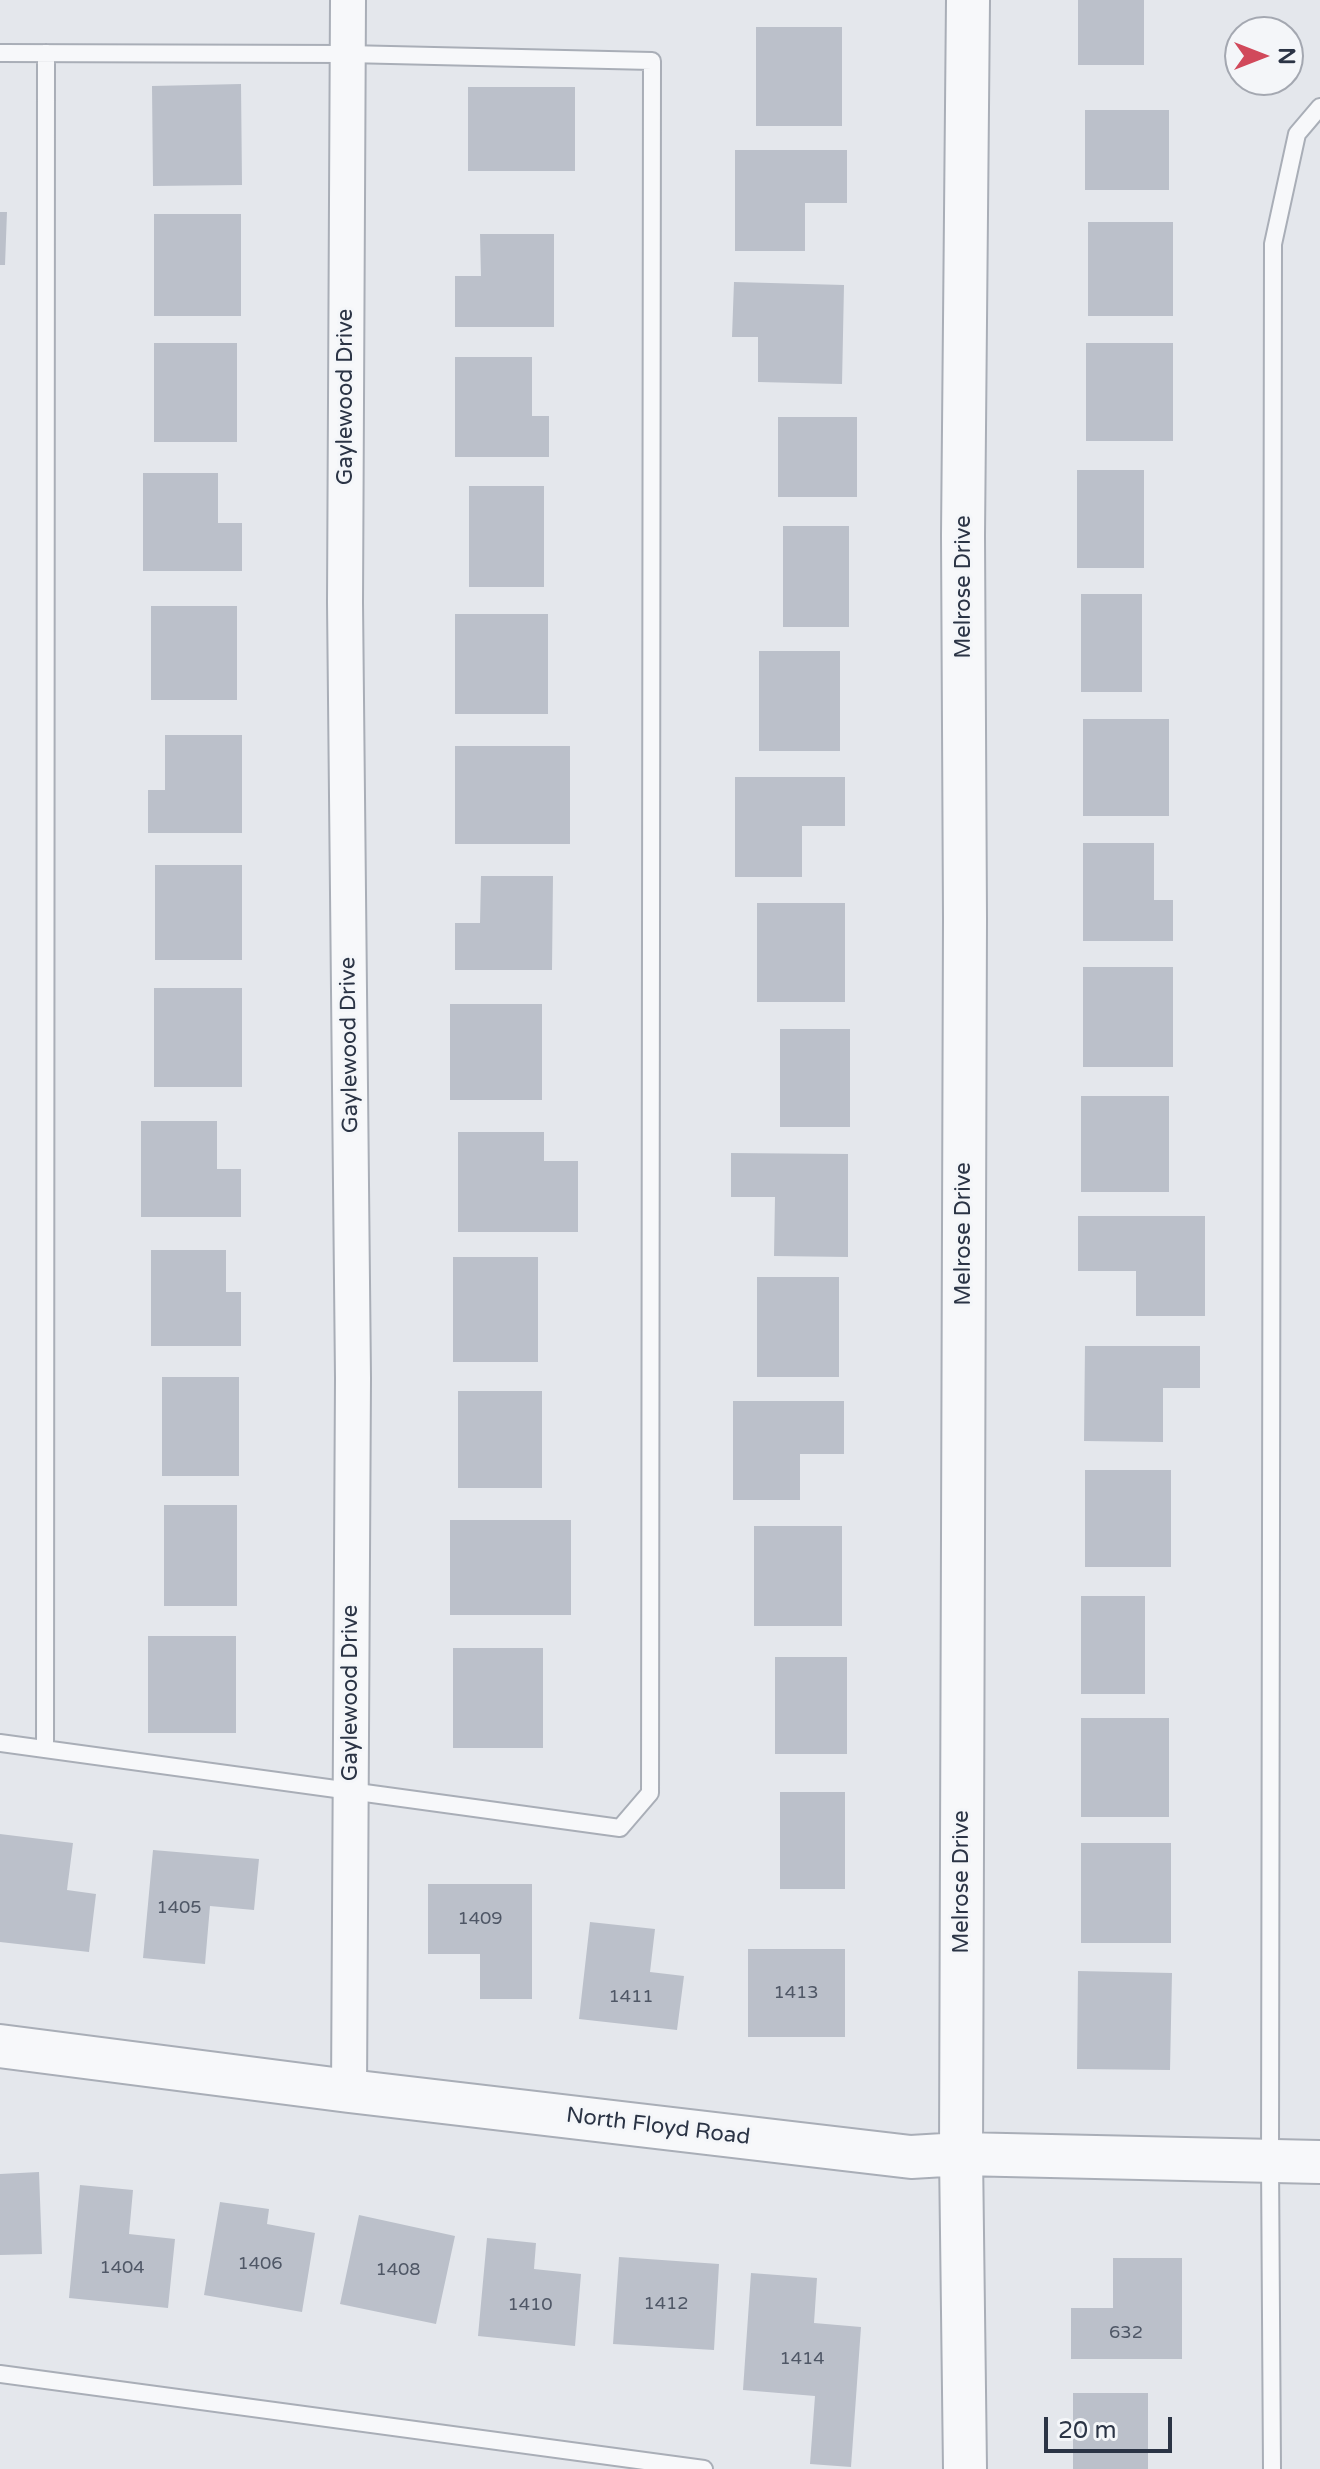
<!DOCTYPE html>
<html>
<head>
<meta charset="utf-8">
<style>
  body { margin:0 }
  #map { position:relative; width:1320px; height:2469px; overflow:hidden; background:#e4e7ec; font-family:"Varela Round",sans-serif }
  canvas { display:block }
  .north { position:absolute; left:1224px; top:16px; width:80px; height:80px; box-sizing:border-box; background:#f4f6f9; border:2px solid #a4a8b1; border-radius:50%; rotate:90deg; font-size:22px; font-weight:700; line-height:32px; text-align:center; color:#2b3445 }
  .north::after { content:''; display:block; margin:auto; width:28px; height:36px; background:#d1495b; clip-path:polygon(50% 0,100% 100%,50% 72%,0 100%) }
  .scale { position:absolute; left:1044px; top:2417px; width:128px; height:36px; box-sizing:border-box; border:4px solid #2b3445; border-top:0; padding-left:10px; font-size:24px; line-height:28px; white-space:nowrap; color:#2b3445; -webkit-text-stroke:6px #f4f6f9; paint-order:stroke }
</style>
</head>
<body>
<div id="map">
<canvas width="1320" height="2469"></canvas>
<div class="north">N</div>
<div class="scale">20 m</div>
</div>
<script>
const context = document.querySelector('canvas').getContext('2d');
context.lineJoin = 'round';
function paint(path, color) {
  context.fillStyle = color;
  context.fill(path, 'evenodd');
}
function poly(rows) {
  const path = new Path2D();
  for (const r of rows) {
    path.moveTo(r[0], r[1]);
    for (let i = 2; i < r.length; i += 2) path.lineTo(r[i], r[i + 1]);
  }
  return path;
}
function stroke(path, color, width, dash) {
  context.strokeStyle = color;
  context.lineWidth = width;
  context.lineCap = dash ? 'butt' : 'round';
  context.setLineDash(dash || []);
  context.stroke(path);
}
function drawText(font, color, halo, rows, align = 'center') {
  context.font = font + ' "Varela Round",sans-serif';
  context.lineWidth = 6;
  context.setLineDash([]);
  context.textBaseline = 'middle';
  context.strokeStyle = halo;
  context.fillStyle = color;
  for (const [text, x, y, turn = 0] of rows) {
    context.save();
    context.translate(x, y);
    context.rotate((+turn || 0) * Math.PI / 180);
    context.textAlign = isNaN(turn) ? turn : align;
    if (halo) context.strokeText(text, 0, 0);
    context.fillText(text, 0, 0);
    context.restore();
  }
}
const building = poly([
  [1078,0,1144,0,1144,65,1078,65],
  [756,27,842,27,842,126,756,126],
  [241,84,242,185,153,186,152,86],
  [468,87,575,87,575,171,468,171],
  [1085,110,1169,110,1169,190,1085,190],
  [735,150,847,150,847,203,805,203,805,251,735,251],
  [0,212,7,212,5,265,0,265],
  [154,214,241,214,241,316,154,316],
  [1088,222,1173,222,1173,316,1088,316],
  [480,234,554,234,554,327,455,327,455,276,481,276],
  [734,282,844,285,842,384,758,382,758,337,732,337],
  [154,343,237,343,237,442,154,442],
  [1086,343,1173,343,1173,441,1086,441],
  [455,357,532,357,532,416,549,416,549,457,455,457],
  [778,417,857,417,857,497,778,497],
  [1077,470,1144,470,1144,568,1077,568],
  [143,473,218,473,218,523,242,523,242,571,143,571],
  [469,486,544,486,544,587,469,587],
  [783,526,849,526,849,627,783,627],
  [1081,594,1142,594,1142,692,1081,692],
  [151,606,237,606,237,700,151,700],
  [455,614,548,614,548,714,455,714],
  [759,651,840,651,840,751,759,751],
  [1083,719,1169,719,1169,816,1083,816],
  [165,735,242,735,242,833,148,833,148,790,165,790],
  [455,746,570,746,570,844,455,844],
  [735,777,845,777,845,826,802,826,802,877,735,877],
  [1083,843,1154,843,1154,900,1173,900,1173,941,1083,941],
  [155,865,242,865,242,960,155,960],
  [481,876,553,876,552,970,455,970,455,923,480,923],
  [757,903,845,903,845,1002,757,1002],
  [1083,967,1173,967,1173,1067,1083,1067],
  [154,988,242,988,242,1087,154,1087],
  [450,1004,542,1004,542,1100,450,1100],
  [780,1029,850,1029,850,1127,780,1127],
  [1081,1096,1169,1096,1169,1192,1081,1192],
  [141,1121,217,1121,217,1169,241,1169,241,1217,141,1217],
  [458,1132,544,1132,544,1161,578,1161,578,1232,458,1232],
  [731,1153,848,1154,848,1257,774,1256,775,1197,731,1197],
  [1078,1216,1205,1216,1205,1316,1136,1316,1136,1271,1078,1271],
  [151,1250,226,1250,226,1292,241,1292,241,1346,151,1346],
  [453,1257,538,1257,538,1362,453,1362],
  [757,1277,839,1277,839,1377,757,1377],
  [1085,1346,1200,1346,1200,1388,1163,1388,1163,1442,1084,1441],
  [162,1377,239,1377,239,1476,162,1476],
  [458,1391,542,1391,542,1488,458,1488],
  [733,1401,844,1401,844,1454,800,1454,800,1500,733,1500],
  [1085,1470,1171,1470,1171,1567,1085,1567],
  [164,1505,237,1505,237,1606,164,1606],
  [450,1520,571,1520,571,1615,450,1615],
  [754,1526,842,1526,842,1626,754,1626],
  [1081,1596,1145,1596,1145,1694,1081,1694],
  [148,1636,236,1636,236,1733,148,1733],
  [453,1648,543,1648,543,1748,453,1748],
  [775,1657,847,1657,847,1754,775,1754],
  [1081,1718,1169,1718,1169,1817,1081,1817],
  [780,1792,845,1792,845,1889,780,1889],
  [0,1834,73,1843,67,1890,96,1894,89,1952,0,1942],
  [1081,1843,1171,1843,1171,1943,1081,1943],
  [153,1850,259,1859,254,1910,210,1906,205,1964,143,1958],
  [428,1884,532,1884,532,1999,480,1999,480,1954,428,1954],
  [590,1922,655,1929,650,1972,684,1976,677,2030,579,2019],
  [748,1949,845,1949,845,2037,748,2037],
  [1078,1971,1172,1973,1170,2070,1077,2069],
  [39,2172,42,2254,0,2255,0,2174],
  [80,2185,133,2190,129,2234,175,2239,168,2308,69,2298],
  [220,2202,269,2209,267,2224,315,2233,302,2312,204,2295],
  [359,2215,455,2236,436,2324,340,2304],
  [487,2238,536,2243,534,2269,581,2274,575,2346,478,2336],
  [619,2257,719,2264,714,2350,613,2344],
  [1113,2258,1182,2258,1182,2359,1071,2359,1071,2308,1113,2308],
  [751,2273,817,2278,814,2323,861,2327,851,2467,810,2464,815,2396,743,2390],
  [1073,2393,1148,2393,1148,2469,1073,2469]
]);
const service = poly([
  [0,53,347,54,652,61,650,1793,620,1828,0,1743],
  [45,1749,46,53],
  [0,2374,704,2469],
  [1272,2469,1270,2161,1273,244,1297,134,1320,107]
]);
const minor = poly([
  [348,0,345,602,353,1378,349,2091]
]);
const tertiary = poly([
  [0,2046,349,2091,911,2157,961,2154,1320,2162],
  [965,2469,961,2154,965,919,963,535,968,0]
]);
const numberNames = [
  ["1405",179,1908],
  ["1409",480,1919],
  ["1413",796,1993],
  ["1411",631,1997],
  ["1406",260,2264],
  ["1404",122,2268],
  ["1408",398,2270],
  ["1412",666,2304],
  ["1410",530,2305],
  ["632",1126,2333],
  ["1414",802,2359]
];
const streetNames = [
  ["Gaylewood Drive",346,397,-90],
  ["Melrose Drive",964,587,-90],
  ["Gaylewood Drive",350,1045,-91],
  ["Melrose Drive",964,1234,-90],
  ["Gaylewood Drive",351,1693,-90],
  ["Melrose Drive",962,1882,-90],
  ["North Floyd Road",658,2127,7]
];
paint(building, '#bbc0ca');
stroke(service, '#a9aeb7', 20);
stroke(minor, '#a9aeb7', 38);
stroke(tertiary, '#a9aeb7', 46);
stroke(service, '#f7f8fa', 16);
stroke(minor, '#f7f8fa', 34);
stroke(tertiary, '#f7f8fa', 42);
drawText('18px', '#4f5766', null, numberNames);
drawText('22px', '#2b3445', '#f4f6f9', streetNames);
</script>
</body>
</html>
